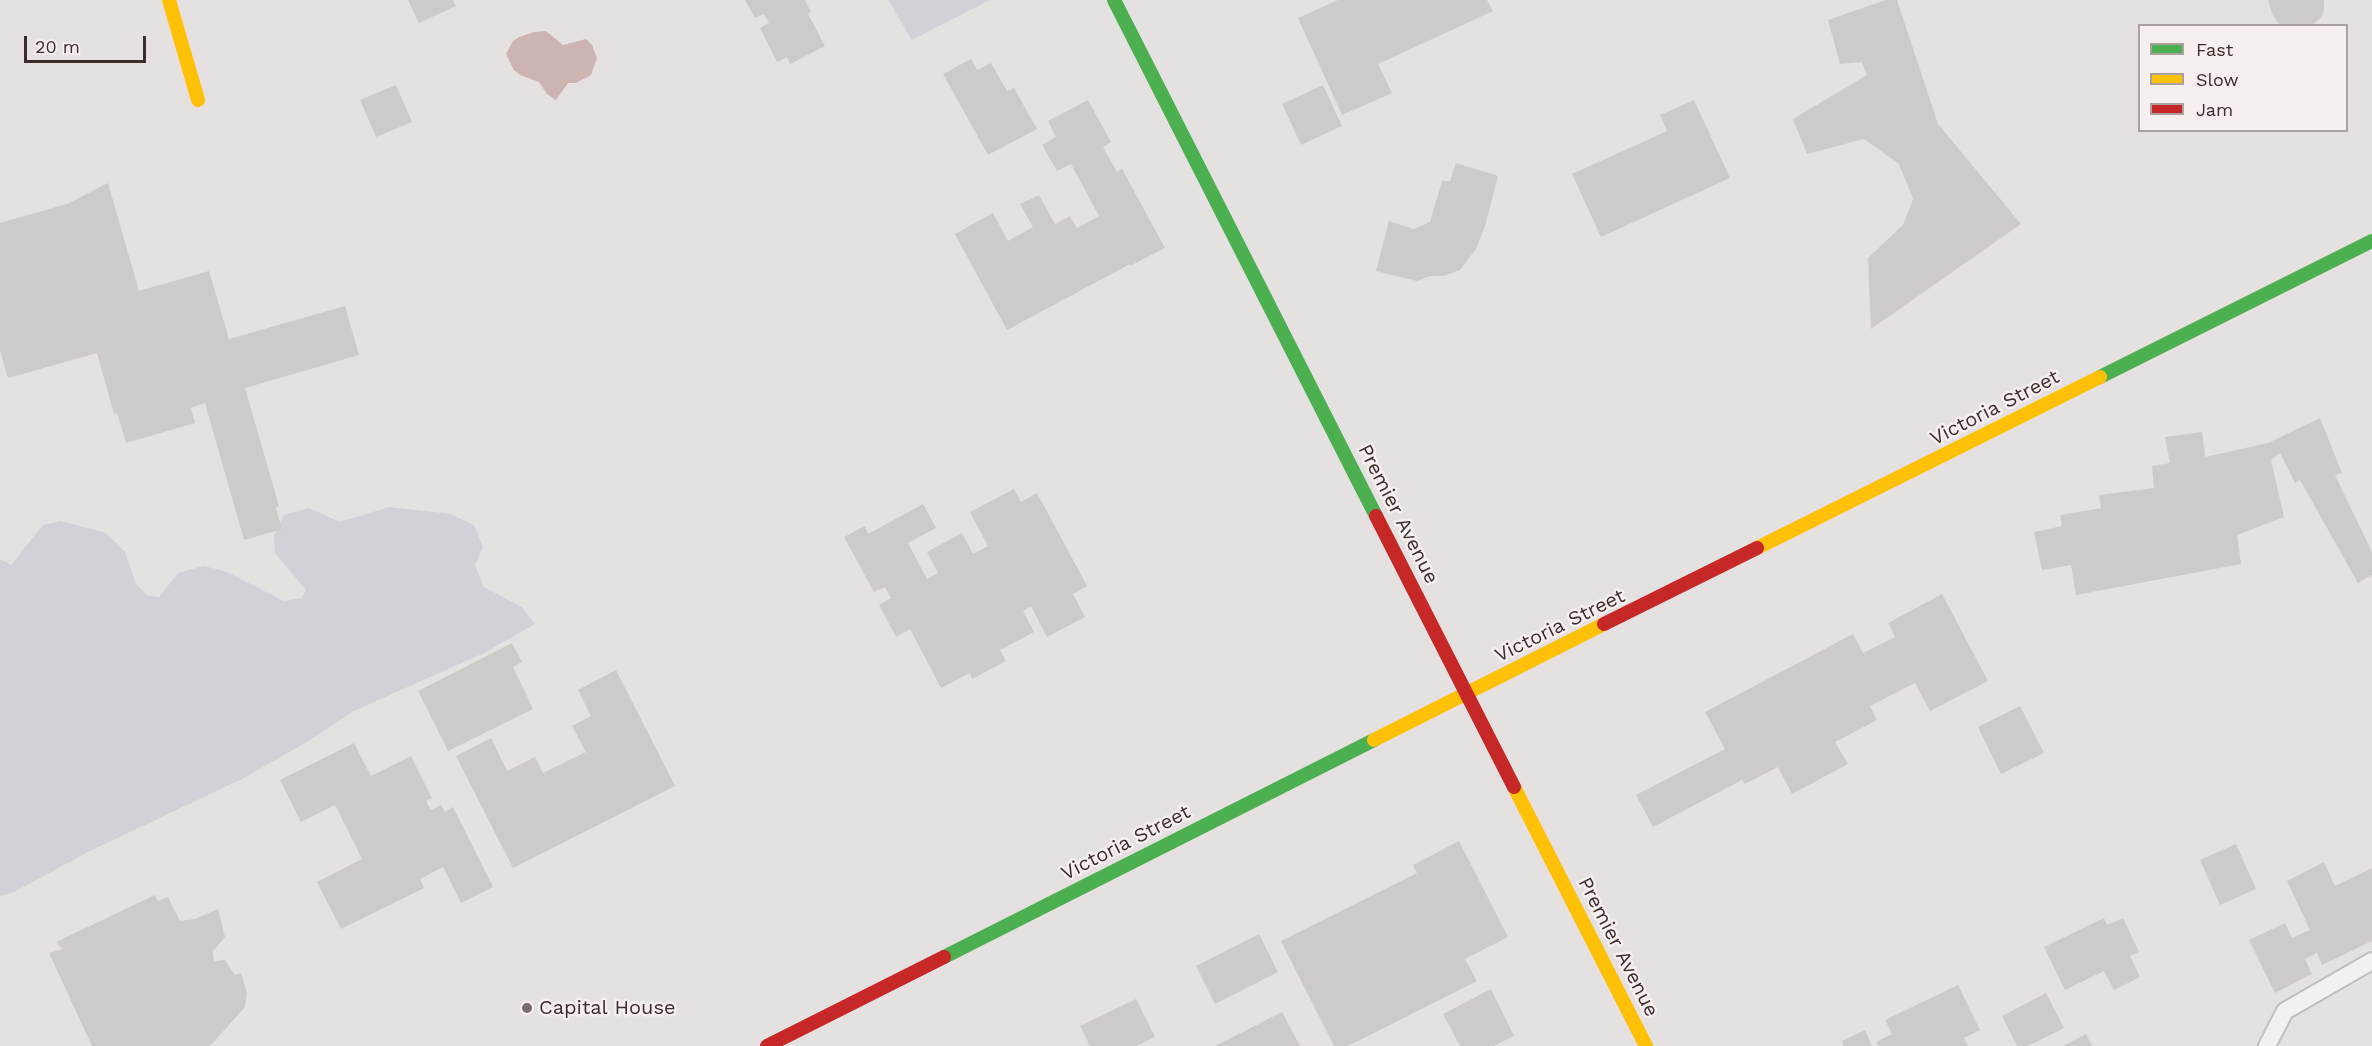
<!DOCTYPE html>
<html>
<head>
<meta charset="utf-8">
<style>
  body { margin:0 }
  #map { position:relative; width:2372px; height:1046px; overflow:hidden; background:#e6e1e1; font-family:"Work Sans",sans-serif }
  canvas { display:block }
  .legend { position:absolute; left:2138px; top:24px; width:210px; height:108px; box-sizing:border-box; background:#f5efef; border:2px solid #aba1a0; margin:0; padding:8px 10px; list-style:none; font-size:18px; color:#3c2d2a }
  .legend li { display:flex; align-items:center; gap:12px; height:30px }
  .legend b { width:30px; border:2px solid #aba1a0 }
  .scale { position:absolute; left:24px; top:36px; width:122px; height:27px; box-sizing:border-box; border:3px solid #3c2d2a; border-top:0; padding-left:8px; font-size:18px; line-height:21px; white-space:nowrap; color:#3c2d2a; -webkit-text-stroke:4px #f5efef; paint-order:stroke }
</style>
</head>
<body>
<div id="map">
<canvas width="2372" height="1046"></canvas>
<ul class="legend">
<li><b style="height:8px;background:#4caf50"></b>Fast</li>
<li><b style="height:8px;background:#ffc107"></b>Slow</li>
<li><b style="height:8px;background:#c62828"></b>Jam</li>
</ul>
<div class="scale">20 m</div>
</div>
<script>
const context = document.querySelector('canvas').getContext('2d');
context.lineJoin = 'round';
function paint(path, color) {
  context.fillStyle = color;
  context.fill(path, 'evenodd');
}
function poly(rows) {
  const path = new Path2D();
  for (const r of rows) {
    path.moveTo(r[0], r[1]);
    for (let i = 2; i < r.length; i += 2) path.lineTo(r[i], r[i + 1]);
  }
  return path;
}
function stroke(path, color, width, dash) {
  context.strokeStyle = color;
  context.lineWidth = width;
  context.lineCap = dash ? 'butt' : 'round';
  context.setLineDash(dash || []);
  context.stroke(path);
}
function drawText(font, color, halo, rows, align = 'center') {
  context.font = font + ' "Work Sans",sans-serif';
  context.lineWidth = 5;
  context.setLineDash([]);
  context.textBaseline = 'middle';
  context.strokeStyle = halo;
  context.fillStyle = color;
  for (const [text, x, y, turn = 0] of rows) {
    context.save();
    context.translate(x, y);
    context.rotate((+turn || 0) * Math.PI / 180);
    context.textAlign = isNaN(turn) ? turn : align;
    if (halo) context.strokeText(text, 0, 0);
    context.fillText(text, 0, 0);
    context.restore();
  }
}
const green = poly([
  [888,0,990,0,912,40],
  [389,507,451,514,474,525,483,547,475,565,484,587,522,607,535,624,482,654,354,711,305,743,244,778,88,852,14,892,0,896,0,559,11,565,43,525,61,521,106,533,125,552,136,584,147,595,159,597,178,573,203,566,225,571,284,601,302,598,306,590,275,553,274,535,284,515,309,508,340,522]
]);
const water = poly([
  [546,31,563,45,586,39,592,45,597,58,591,75,576,83,568,83,556,100,547,94,539,82,520,75,514,70,506,54,513,41,519,37,534,32]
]);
const building = poly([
  [408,0,453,0,456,6,419,23],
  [745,0,805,0,811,12,808,14,825,46,790,64,787,57,777,62,760,28,769,23,764,14,755,18],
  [1338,0,1487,0,1493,11,1378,64,1392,93,1342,115,1298,18],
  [1886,0,1897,0,1938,124,2021,224,1871,329,1868,258,1903,225,1913,199,1899,164,1864,139,1807,154,1793,119,1867,75,1862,62,1840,64,1828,20],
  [2268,0,2324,0,2324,10,2321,17,2312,26,2281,26,2273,16],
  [971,59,977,70,991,63,1007,91,1014,88,1037,129,988,155,943,74],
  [396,85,412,122,376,137,360,100],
  [1323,85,1342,126,1301,145,1282,104],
  [1088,100,1111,142,1103,147,1117,172,1122,169,1165,248,1130,266,1130,264,1007,330,955,234,993,213,1008,241,1033,227,1020,204,1039,195,1055,224,1070,216,1077,228,1099,216,1071,164,1057,171,1042,145,1056,137,1048,121],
  [1694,100,1730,178,1601,237,1572,174,1667,131,1660,115],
  [1456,163,1498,176,1485,226,1476,249,1460,270,1444,276,1430,276,1417,281,1376,271,1389,221,1414,229,1430,222,1442,181,1450,181],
  [108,183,139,291,209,271,229,339,345,306,359,355,245,388,279,506,276,508,282,529,244,540,205,403,191,408,195,423,126,443,117,413,114,414,97,353,8,378,0,351,0,223,67,204],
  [2320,418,2342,473,2335,475,2372,552,2372,575,2358,583,2300,480,2295,483,2280,453,2271,460,2284,517,2237,535,2241,564,2076,595,2071,565,2042,570,2034,532,2062,526,2060,515,2101,508,2099,495,2154,488,2152,466,2170,463,2165,437,2202,432,2205,457,2268,443],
  [1014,489,1021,502,1037,493,1087,586,1073,594,1085,617,1047,637,1031,606,1023,611,1034,632,1000,650,1006,661,972,679,970,673,941,688,910,629,896,637,879,605,891,598,885,587,874,592,844,537,865,526,868,534,923,504,936,528,908,543,927,579,938,573,927,552,962,533,973,554,988,546,970,512],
  [1942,594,1988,681,1930,711,1915,683,1870,706,1877,720,1835,742,1848,764,1792,794,1778,767,1745,784,1742,780,1653,827,1636,795,1725,749,1705,712,1853,634,1863,653,1895,637,1888,623],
  [512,643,522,662,513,667,533,709,448,751,418,691],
  [616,670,675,786,513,868,456,756,491,738,507,771,535,757,543,773,586,752,572,726,591,716,578,690],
  [2020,706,2044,753,2001,774,1978,727],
  [354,743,371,776,411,756,432,798,426,801,431,810,441,805,445,812,453,807,493,887,461,903,443,867,420,879,424,888,341,929,317,882,362,859,335,805,301,822,280,780],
  [1459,841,1508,937,1465,959,1477,981,1348,1046,1334,1046,1281,941,1417,873,1413,865],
  [2236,844,2256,889,2220,905,2200,860],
  [2324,862,2335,886,2372,868,2372,941,2322,965,2317,953,2305,959,2312,974,2275,993,2249,940,2285,923,2292,938,2310,930,2287,881],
  [155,895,158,901,168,897,180,921,195,919,218,909,225,937,213,951,214,961,225,960,235,975,241,973,247,993,245,1007,210,1046,92,1046,49,953,63,949,56,942],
  [2104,918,2107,925,2123,918,2139,952,2130,956,2140,977,2114,990,2104,971,2065,990,2044,947],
  [1259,934,1278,972,1215,1004,1196,966],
  [1958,985,1980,1030,1964,1038,1968,1046,1878,1046,1876,1042,1892,1034,1885,1020],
  [1491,989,1514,1036,1494,1046,1460,1046,1443,1014],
  [2046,993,2064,1028,2028,1046,2017,1046,2002,1016],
  [1136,999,1155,1037,1136,1046,1090,1046,1080,1026],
  [1282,1012,1300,1046,1215,1046],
  [1865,1030,1872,1046,1844,1046,1842,1041],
  [2086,1034,2092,1046,2063,1046]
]);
const lane = poly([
  [2267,1046,2285,1011,2372,961]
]);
const fast = poly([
  [1114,0,1376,516],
  [2100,377,2372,241],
  [944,957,1374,740]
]);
const slow = poly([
  [169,0,198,100],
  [1757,548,2100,377],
  [1374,740,1604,624],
  [1514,787,1646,1046]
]);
const jam = poly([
  [1376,516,1514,787],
  [1604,624,1757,548],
  [767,1046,944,957]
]);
const markers = [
  [527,1008,6,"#786c6a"]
];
const streetNames = [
  ["Victoria Street",1995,408,-27],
  ["Premier Avenue",1398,514,63],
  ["Victoria Street",1560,626,-26],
  ["Victoria Street",1126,843,-27],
  ["Premier Avenue",1618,947,63]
];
const poiNames = [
  ["Capital House",539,1008]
];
paint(green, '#d4d0d8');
paint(water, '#ceb3b3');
paint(building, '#cecac9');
stroke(lane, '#c1bebe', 20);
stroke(lane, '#f3f0f0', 16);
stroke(fast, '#4caf50', 14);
stroke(slow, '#ffc107', 14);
stroke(jam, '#c62828', 14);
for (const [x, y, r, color] of markers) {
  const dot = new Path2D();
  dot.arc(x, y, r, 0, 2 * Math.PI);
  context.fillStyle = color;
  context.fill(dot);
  stroke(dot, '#f5efef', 2);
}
drawText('20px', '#3c2d2a', '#f5efef', streetNames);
drawText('20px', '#3c2d2a', '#f5efef', poiNames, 'left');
</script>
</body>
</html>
